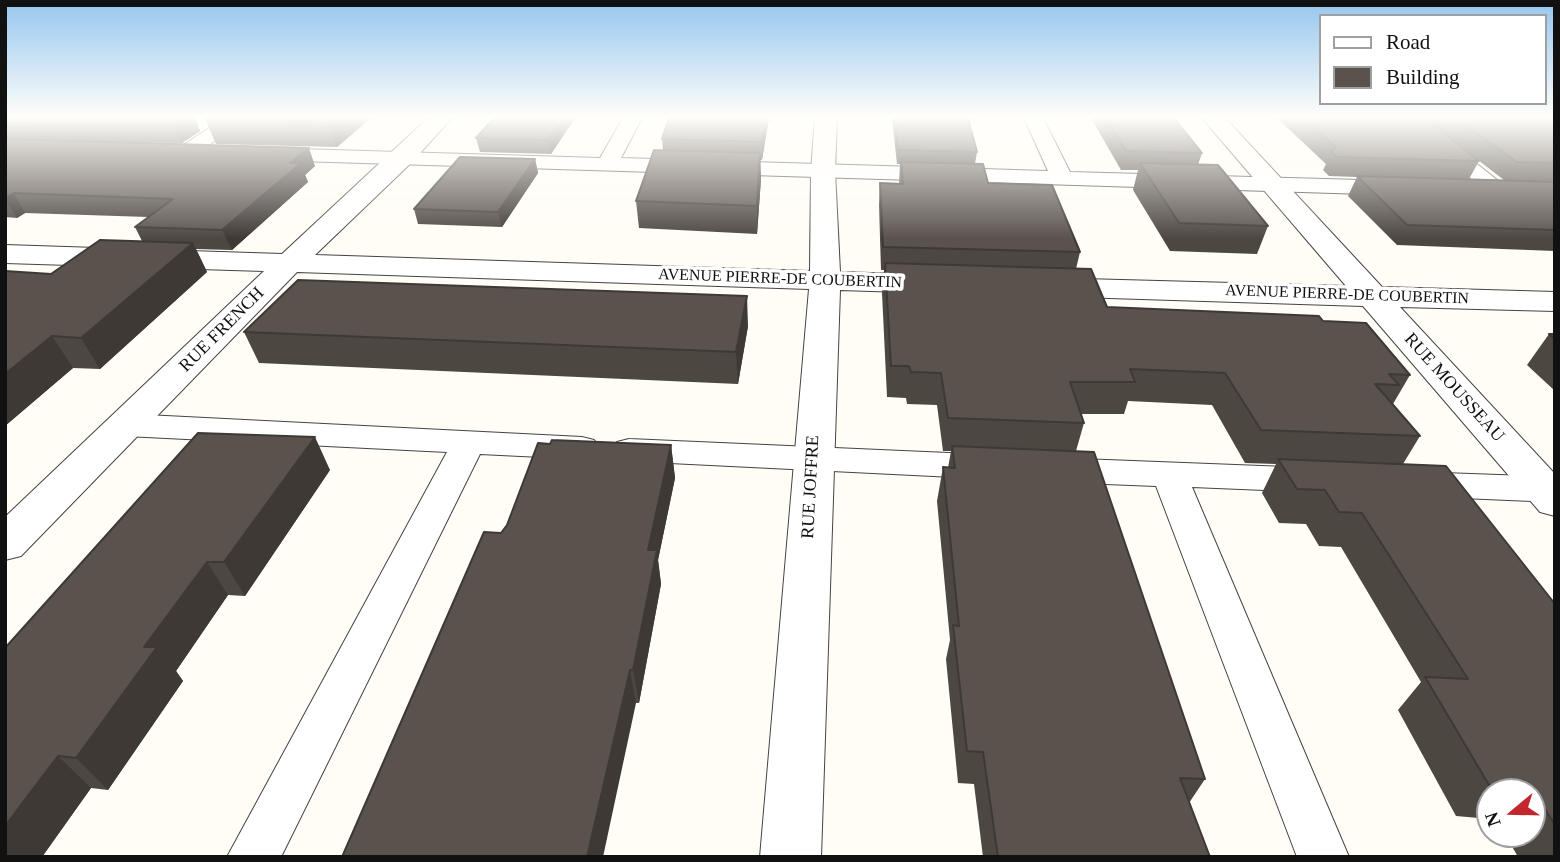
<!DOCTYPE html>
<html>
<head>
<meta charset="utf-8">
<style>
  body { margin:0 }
  #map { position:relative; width:1560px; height:862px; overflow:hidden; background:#fffdf5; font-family:"Times New Roman",serif }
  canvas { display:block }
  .frame { position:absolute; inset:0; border:7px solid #111; pointer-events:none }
  .legend { position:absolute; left:1319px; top:14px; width:228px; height:91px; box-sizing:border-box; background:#fff; border:2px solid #a0a0a0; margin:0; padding:9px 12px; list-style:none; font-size:21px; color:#111 }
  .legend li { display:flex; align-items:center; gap:14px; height:35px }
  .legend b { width:35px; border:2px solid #a0a0a0 }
  .north { position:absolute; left:1476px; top:778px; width:70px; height:70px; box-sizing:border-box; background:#fff; border:2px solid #a0a0a0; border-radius:50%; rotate:251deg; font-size:19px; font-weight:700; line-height:28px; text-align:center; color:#111 }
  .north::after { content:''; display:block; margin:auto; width:24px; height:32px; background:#c4262e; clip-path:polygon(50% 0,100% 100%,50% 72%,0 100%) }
</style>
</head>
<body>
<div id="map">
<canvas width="1560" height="862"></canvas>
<div class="frame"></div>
<ul class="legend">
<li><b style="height:9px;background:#fff"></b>Road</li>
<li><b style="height:19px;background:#5a524d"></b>Building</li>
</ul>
<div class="north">N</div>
</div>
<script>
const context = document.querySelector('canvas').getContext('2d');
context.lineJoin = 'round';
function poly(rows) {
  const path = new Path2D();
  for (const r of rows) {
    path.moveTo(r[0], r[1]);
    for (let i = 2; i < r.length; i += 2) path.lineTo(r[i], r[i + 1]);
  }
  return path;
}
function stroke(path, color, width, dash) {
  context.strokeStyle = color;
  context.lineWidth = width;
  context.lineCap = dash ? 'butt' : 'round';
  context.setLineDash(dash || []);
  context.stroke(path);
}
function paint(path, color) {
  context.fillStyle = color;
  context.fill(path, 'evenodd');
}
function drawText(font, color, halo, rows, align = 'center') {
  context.font = font + ' "Times New Roman",serif';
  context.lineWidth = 7;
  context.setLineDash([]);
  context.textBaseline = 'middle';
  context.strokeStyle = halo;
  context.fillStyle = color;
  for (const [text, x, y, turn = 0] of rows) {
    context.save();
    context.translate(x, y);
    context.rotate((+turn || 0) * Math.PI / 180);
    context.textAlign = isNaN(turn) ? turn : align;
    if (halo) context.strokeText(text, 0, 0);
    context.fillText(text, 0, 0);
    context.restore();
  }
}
const service = poly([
  [224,118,246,118,194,156,155,158,148,156,145,152,148,148,155,146,182,146,224,118],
  [623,118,642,118,621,158,1048,171,1024,118,1043,118,1070,172,1398,181,1406,183,1409,188,1406,193,1398,195,266,160,259,158,256,154,259,150,266,148,600,158,623,118],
  [1398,118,1419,118,1511,191,1508,196,1492,196,1398,118],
  [126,414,582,437,594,440,599,448,594,456,582,459,480,454,281,857,227,857,447,452,126,436,114,432,110,425,114,418,126,414],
  [629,439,994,455,1006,459,1011,467,1006,475,994,479,629,461,617,458,612,450,617,442,629,439],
  [1055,458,1313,468,1326,471,1331,480,1326,489,1313,492,1192,487,1349,857,1297,857,1156,486,1055,482,1043,478,1037,470,1043,462,1055,458],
  [1415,472,1555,477,1555,502,1415,496,1402,493,1397,484,1402,475,1415,472]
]);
const minor = poly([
  [428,118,452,118,411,163,315,255,810,271,811,171,815,118,837,118,835,171,840,272,933,275,944,277,948,284,944,291,933,293,840,290,821,857,760,857,809,289,297,272,21,556,5,560,5,517,264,271,5,263,5,245,282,254,428,118],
  [1202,118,1225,118,1382,287,1555,292,1555,311,1400,307,1555,474,1555,516,1540,512,1363,306,1046,296,1035,294,1031,287,1035,280,1046,278,1346,286,1202,118]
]);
const wall = poly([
  [5,118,195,118,200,131,182,143,88,142,315,166,305,175,308,182,232,250,196,249,207,272,100,369,73,368,5,426,5,271,51,274,142,241,135,227,148,217,25,213,17,218,5,217],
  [371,118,337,147,216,144,205,119],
  [575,118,551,154,480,152,476,138],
  [769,118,762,160,760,160,761,179,757,234,639,228,636,201,663,150,662,139],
  [892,118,968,118,977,152,975,164,988,183,1080,252,1076,269,1107,307,1323,321,1410,375,1393,404,1420,436,1403,464,1555,604,1555,857,1518,857,1505,834,1532,834,1532,792,1490,792,1490,819,1456,816,1398,710,1421,682,1341,547,1319,546,1306,524,1279,523,1262,493,1276,464,1245,463,1212,405,1128,401,1124,414,1081,414,1084,423,1076,451,1205,779,1189,803,1210,857,983,857,974,784,958,783,946,659,950,640,937,501,943,467,948,468,951,451,943,451,937,405,907,404,906,398,887,397,882,293,884,270,881,270,879,205,880,183,899,184,900,164,897,164],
  [1091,118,1174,118,1202,153,1198,165,1268,226,1257,254,1170,251,1133,190,1138,170,1121,170],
  [1277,118,1555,118,1555,251,1397,245,1348,196,1357,177,1329,176,1323,170,1326,164],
  [1474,157,1504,180,1469,179,1479,161],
  [535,159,538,173,502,227,418,224,414,209],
  [748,326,738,384,259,363,244,332],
  [1549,334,1555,334,1555,391,1527,365],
  [550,444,671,445,675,478,658,560,661,584,639,703,636,703,501,533,507,525],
  [330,470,245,596,228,595,176,671,183,681,108,790,91,788,42,857,5,857,5,648]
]);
const shadedWall = poly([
  [186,118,195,118,200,131,182,143,174,126],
  [334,118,371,118,337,147,329,122],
  [564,118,575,118,551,154,548,140],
  [766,118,769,118,762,160,762,142],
  [309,148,315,166,305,175,308,182,232,250,222,230,290,163],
  [760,153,761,179,757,234,757,206],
  [535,159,538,173,502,227,498,212],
  [14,193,25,213,17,218,5,199,5,198],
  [193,243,207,272,100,369,81,338],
  [747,296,748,326,738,384,736,352],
  [52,336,73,368,5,426,5,374],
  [315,437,330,470,245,596,224,562],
  [671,445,675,478,658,560,661,584,639,703,633,670,648,550],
  [207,562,228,595,176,671,183,681,108,790,76,758,144,647],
  [630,670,636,703,603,857,587,857],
  [58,756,91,788,42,857,5,857,5,826]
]);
const building = poly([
  [5,118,186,118,174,126,5,123,5,118],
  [206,118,334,118,329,122,205,119,206,118],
  [494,118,564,118,548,140,476,138,494,118],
  [669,118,766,118,762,142,662,139,669,118],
  [895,118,968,118,977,152,898,150,895,118],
  [1106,118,1174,118,1202,153,1126,151,1106,118],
  [1303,118,1425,118,1479,161,1337,157,1331,151,1336,147,1303,118],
  [1455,118,1555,118,1555,163,1517,162,1455,118],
  [5,139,309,148,290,163,301,163,222,230,135,227,173,199,14,193,5,198,5,139],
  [654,150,760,153,757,206,636,201,654,150],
  [460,157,535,159,498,212,414,209,460,157],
  [901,162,983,164,988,183,1052,185,1080,252,883,247,880,183,903,184,901,162],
  [1140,163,1218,165,1268,226,1179,223,1140,163],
  [1357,176,1555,182,1555,230,1407,225,1357,176],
  [100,240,193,243,81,338,52,336,5,374,5,271,51,274,100,240],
  [885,263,1091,269,1107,307,1319,316,1323,321,1366,323,1410,375,1389,374,1399,385,1375,384,1420,436,1261,430,1225,373,1130,369,1135,382,1070,382,1084,423,948,418,941,373,911,372,909,366,891,366,885,263],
  [298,280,747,296,736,352,244,332,298,280],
  [1549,334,1555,334,1555,339,1549,334],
  [198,433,315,437,224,562,207,562,144,647,157,647,76,758,58,756,5,826,5,648,198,433],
  [552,440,671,445,648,550,657,550,633,670,630,670,587,857,342,857,484,532,501,533,507,525,538,443,550,444,552,440],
  [952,446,1094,452,1205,779,1180,778,1210,857,998,857,983,752,967,751,953,625,959,626,943,467,955,468,952,446],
  [1278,459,1446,466,1555,604,1555,825,1531,787,1489,785,1425,677,1468,679,1362,513,1339,512,1325,490,1297,489,1278,459]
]);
const farStreetnames = [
  ["AVENUE PIERRE-DE COUBERTIN",780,279,2],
  ["AVENUE PIERRE-DE COUBERTIN",1347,295,2]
];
const streetNames = [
  ["RUE FRENCH",222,330,-45],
  ["RUE MOUSSEAU",1454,388,48],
  ["RUE JOFFRE",811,487,-87]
];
stroke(service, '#444', 2);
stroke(minor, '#444', 2);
paint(service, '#fff');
paint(minor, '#fff');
paint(wall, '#4d4742');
paint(shadedWall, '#3f3936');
paint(building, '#5a524d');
stroke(building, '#3f3936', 2);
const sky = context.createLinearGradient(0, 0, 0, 239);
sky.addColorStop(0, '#95c6ee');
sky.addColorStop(0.49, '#fffefa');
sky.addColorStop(1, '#fffefa00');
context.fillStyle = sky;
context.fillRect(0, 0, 1560, 239);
drawText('16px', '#111', '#fff', farStreetnames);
drawText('18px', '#111', '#fff', streetNames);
</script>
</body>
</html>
